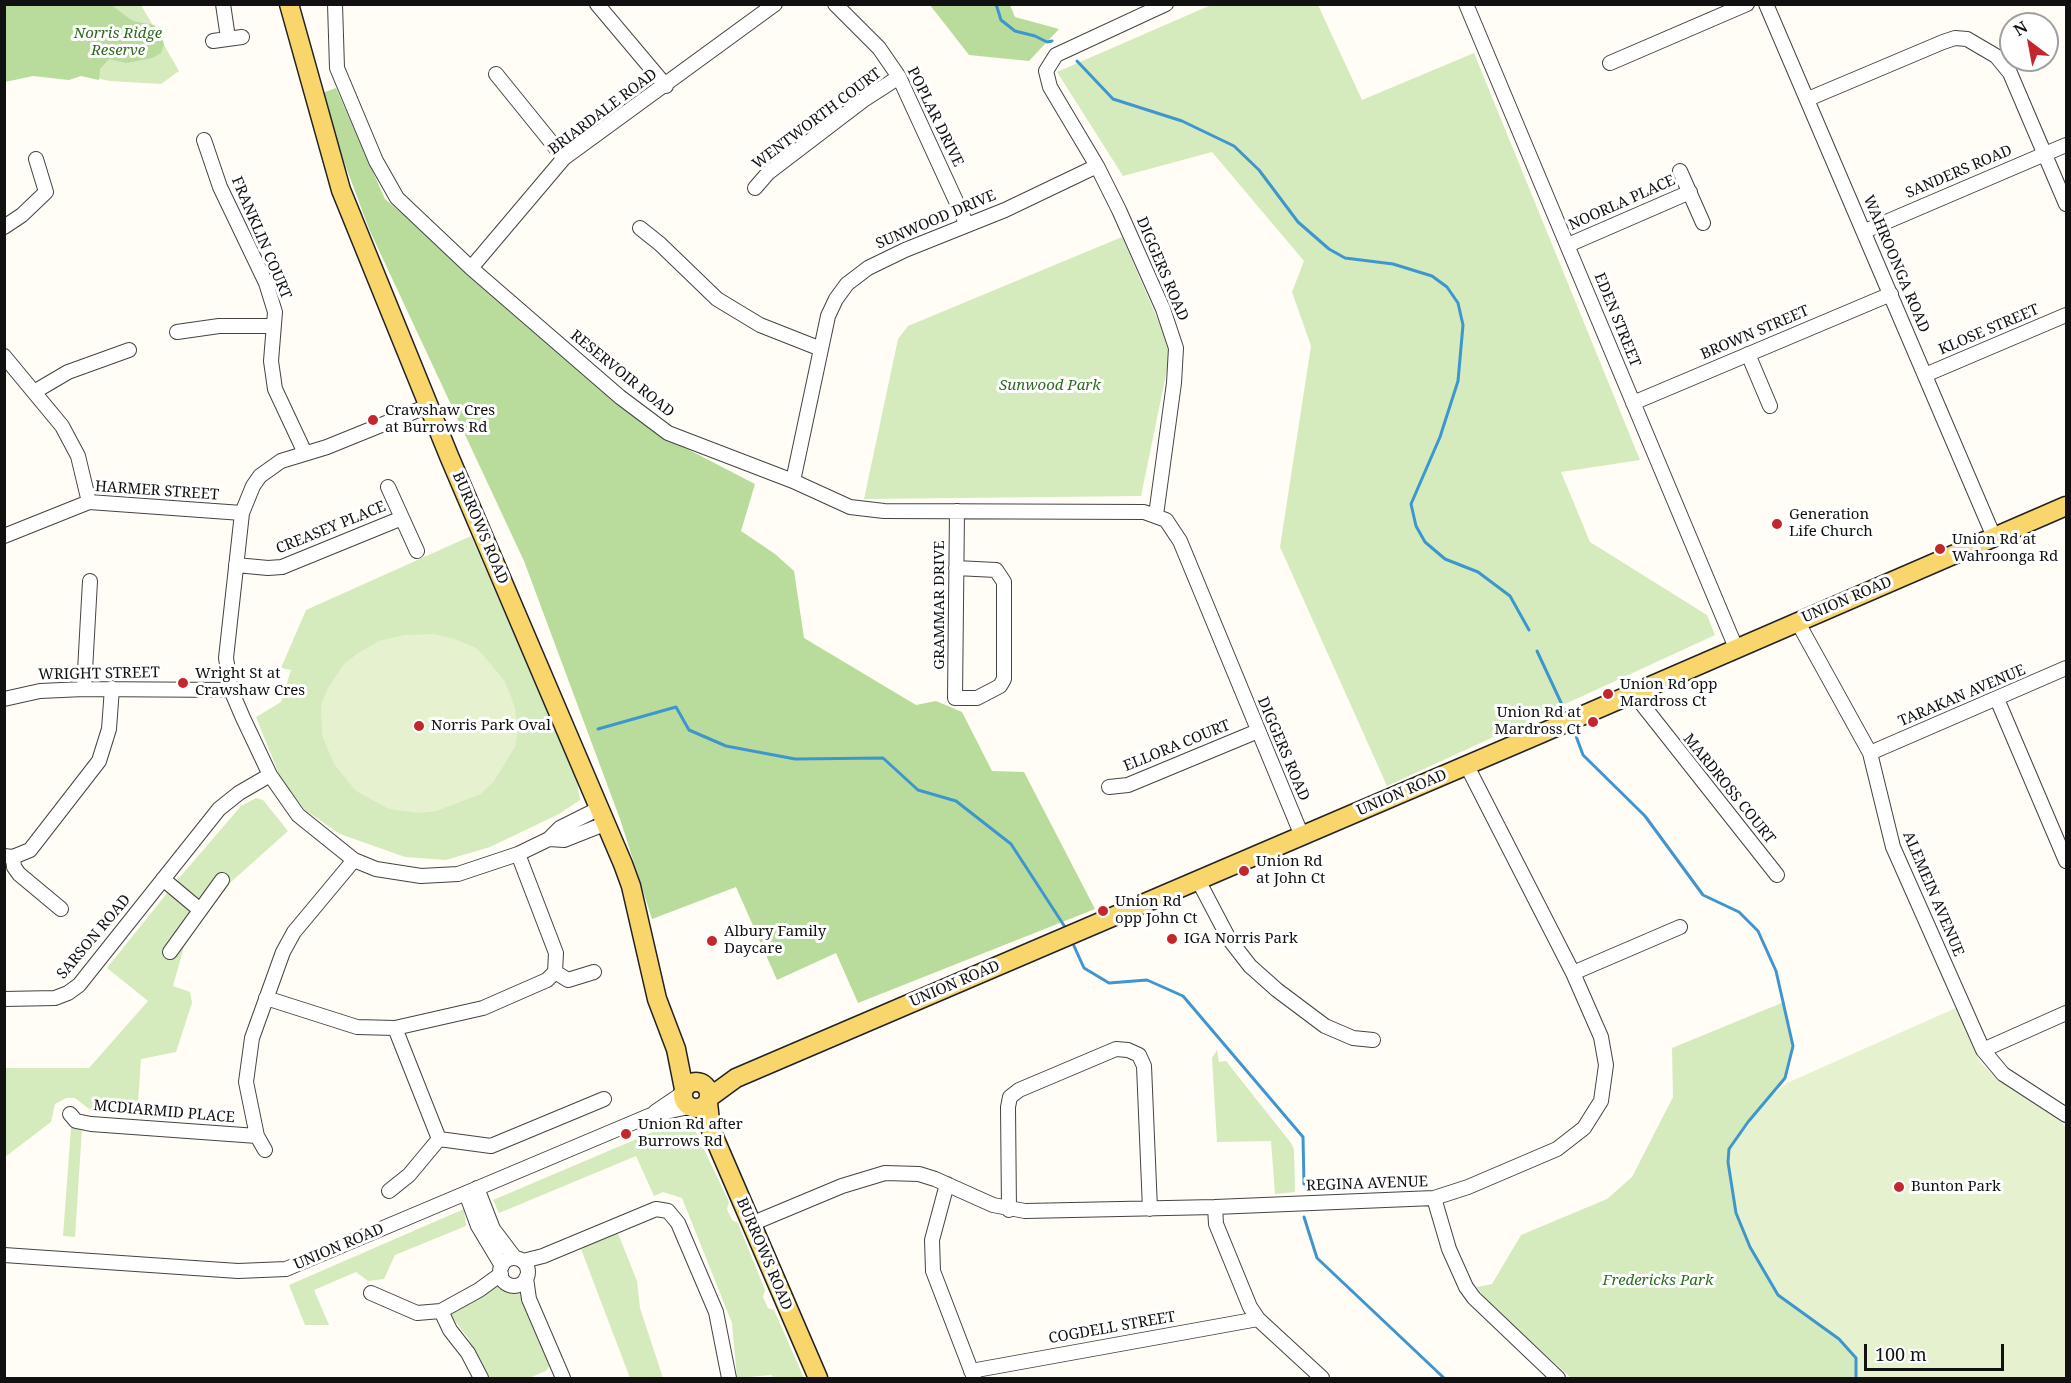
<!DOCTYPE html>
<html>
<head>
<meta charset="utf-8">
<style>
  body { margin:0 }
  #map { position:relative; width:2071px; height:1383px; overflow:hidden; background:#fffdf5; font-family:"Noto Serif",serif }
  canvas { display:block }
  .frame { position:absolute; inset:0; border:6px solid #111; pointer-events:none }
  .north { position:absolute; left:1999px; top:12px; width:60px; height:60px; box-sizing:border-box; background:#fff; border:2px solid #a0a0a0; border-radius:50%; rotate:328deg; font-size:16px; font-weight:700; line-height:24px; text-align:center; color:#111 }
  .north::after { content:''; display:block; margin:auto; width:21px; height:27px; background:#c4262e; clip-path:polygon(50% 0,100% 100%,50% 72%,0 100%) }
  .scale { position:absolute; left:1864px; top:1344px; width:140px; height:27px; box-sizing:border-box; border:3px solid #111; border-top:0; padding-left:8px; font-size:18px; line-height:21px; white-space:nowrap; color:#111; -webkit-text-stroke:4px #fff; paint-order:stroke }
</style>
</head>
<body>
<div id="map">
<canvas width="2071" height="1383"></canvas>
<div class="frame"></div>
<div class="north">N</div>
<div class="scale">100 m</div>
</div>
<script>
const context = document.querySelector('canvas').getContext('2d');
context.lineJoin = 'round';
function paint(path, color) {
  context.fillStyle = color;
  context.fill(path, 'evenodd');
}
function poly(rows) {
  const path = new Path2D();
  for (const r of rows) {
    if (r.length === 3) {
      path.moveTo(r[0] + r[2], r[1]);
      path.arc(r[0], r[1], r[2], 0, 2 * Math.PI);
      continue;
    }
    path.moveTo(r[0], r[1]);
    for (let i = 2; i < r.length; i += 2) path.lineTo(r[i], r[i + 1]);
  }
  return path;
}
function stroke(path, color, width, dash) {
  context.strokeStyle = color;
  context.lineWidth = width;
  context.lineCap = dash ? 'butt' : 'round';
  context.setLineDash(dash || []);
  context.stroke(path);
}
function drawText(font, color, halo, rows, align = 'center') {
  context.font = font + ' "Noto Serif",serif';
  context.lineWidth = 6;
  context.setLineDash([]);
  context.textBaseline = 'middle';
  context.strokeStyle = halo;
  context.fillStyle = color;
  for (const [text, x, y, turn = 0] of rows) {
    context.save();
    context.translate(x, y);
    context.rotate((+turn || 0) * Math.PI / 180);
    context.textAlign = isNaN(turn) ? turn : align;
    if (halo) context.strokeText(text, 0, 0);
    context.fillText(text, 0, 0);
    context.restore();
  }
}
const green = poly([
  [5,5,141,5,179,71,161,84,110,81,42,67],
  [1211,5,1318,5,1362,100,1474,53,1640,460,1561,472,1590,542,1707,615,1715,635,1387,786,1280,547,1311,346,1292,292,1304,261,1212,152,1123,176,1057,72],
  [1122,237,1171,350,1141,496,864,499,898,339,908,326],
  [471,536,576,775,580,800,559,814,490,847,446,860,405,857,340,834,305,810,280,777,256,717,281,702,291,670,281,668,306,610],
  [256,798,263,800,288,831,231,882,185,943,173,986,190,992,192,1003,176,1052,141,1059,137,1116,93,1112,75,1098,66,1098,55,1104,51,1122,5,1157,5,1068,89,1068,148,1001,107,968,180,877,241,806],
  [1784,1002,1793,1046,1785,1078,1748,1122,1729,1149,1778,1295,1839,1339,1856,1358,1856,1378,1571,1378,1486,1300,1477,1287,1492,1284,1521,1235,1607,1199,1632,1177,1673,1097,1672,1048],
  [1217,1050,1219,1062,1226,1061,1291,1143,1294,1149,1295,1192,1275,1194,1271,1141,1217,1142,1212,1058],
  [679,1121,693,1126,729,1202,727,1209,732,1220,738,1223,765,1290,763,1297,768,1308,774,1310,804,1378,773,1378,772,1375,737,1378,732,1323,682,1198,663,1192,654,1196,636,1156,499,1213,493,1200],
  [71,1128,82,1128,75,1237,63,1236],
  [464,1209,466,1226,395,1255,384,1279,368,1281,356,1272,314,1290,329,1325,305,1325,289,1285],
  [617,1231,637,1281,640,1308,663,1378,630,1378,581,1249],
  [499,1280,520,1285,525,1291,553,1362,546,1371,529,1378,489,1378,468,1338,451,1316,450,1313]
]);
const forest = poly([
  [4,5,111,5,133,21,154,25,161,32,164,45,161,53,152,58,126,63,109,59,100,69,99,80,81,76,69,80,33,76,5,82],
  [930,5,1010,5,1015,17,1059,29,1029,61,969,55],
  [336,88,385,199,664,437,755,484,741,531,775,554,794,571,804,638,916,705,936,701,962,712,992,771,1024,772,1095,909,858,1003,836,953,777,980,736,887,652,919,620,819,524,561,369,229,343,159,322,93]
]);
const pitch = poly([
  [434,634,455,639,478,649,504,680,515,707,518,732,515,747,494,781,481,794,436,811,418,813,389,809,356,791,334,764,322,735,321,705,328,688,344,664,358,653,379,641,404,635],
  [1958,1007,1980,1062,1997,1079,2062,1122,2066,1129,2066,1378,1856,1378,1856,1358,1839,1339,1778,1295,1750,1247,1736,1213,1728,1162,1729,1149,1770,1097,1787,1083]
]);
const stream = poly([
  [996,4,1001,20,1015,31,1035,36,1047,42,1052,41],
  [1077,61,1113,99,1182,121,1234,146,1259,170,1298,222,1329,249,1345,258,1393,264,1432,276,1447,287,1458,303,1463,325,1458,381,1440,437,1411,504,1416,526,1425,542,1445,559,1478,572,1510,596,1529,630],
  [1537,651,1564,709],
  [598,729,676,707,689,730,726,746,795,759,883,758,918,790,956,801,1011,844,1065,927],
  [1576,736,1583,755,1645,816,1703,895,1739,912,1758,931,1776,971,1793,1046,1785,1078,1748,1122,1729,1149,1728,1162,1736,1213,1750,1247,1778,1295,1839,1339,1856,1358,1856,1378],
  [1074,946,1084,968,1109,983,1147,980,1183,996,1303,1137,1304,1184],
  [1304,1217,1317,1258,1444,1378]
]);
const minor = poly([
  [223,4,228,38],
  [335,4,337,68,376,161,397,198,471,268,620,397,668,433,793,481,850,507,884,511,1144,512,1166,520,1180,541,1302,836],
  [597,4,666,86],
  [835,4,879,48,899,77,967,225],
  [1466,4,1736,648],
  [1766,4,1994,537],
  [213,41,242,37],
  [1610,63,1747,4],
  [496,74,564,158],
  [1808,99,1943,42,1955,38,1967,39,1996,56,2010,73,2066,204],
  [204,140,220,187,266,283,275,312,271,361,275,389,305,453],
  [1680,171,1703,223],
  [755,188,768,173,865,99,899,77],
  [4,227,22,215,46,192,36,159],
  [640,228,660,244,717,299,760,325,821,349],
  [1865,231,2066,145],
  [1568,245,1690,192],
  [471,268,564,158,775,4],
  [177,332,219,326,274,326],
  [1748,354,1770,406],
  [4,356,62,426,78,456,89,502],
  [1925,375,2066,315],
  [34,392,68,372,129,350],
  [1633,403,1891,294],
  [428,406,327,447,281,461,260,476,253,486,242,513,226,658,231,690,243,718,270,775,298,815,354,860,376,869,421,876,458,874,518,854,549,839,560,828,600,808],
  [793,481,828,316,836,299,847,284,868,268,905,250,1005,210,1097,166],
  [388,487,417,551],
  [1156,515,1174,383,1176,348,1163,309,1119,210,1097,166,1050,87,1046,71,1056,55,1166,4],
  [4,536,89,502,242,513],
  [236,565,268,568,282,567,402,518],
  [956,568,996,570,1004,582,1004,679,1000,686,977,698,955,698,957,511],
  [1797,621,1870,753,1893,847,1983,1050,2003,1074,2066,1115],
  [84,689,90,581],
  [1634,694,1777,875],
  [4,699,40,691,84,689,231,690],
  [1997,699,2066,861],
  [1870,753,2066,668],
  [1109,787,1128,785,1258,731],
  [549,839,564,840,607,823],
  [4,856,13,857,30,850,99,761,109,729,112,688],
  [13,857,14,867,19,874,61,909],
  [163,879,200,910],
  [1198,880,1229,939,1250,966,1277,990,1325,1026,1353,1038,1373,1040],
  [170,952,222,880],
  [555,972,568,980,594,972],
  [1573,973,1680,927],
  [266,998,357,1027,395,1028,483,1008,547,980,555,972,556,953,518,854],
  [4,999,55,998,68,993,79,985,219,809,239,793,270,775],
  [395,1028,439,1139,491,1146,604,1099],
  [1983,1050,2066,1013],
  [655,1112,683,1093],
  [70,1114,76,1121,91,1124,257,1136],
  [265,1150,257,1136,246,1082,252,1038,283,952,294,932,354,860],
  [947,1184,932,1240,933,1271,974,1378],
  [477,1188,493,1229,515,1258],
  [389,1191,409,1175,439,1139],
  [466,1193,478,1226,502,1266],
  [1434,1198,1449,1249,1466,1287,1474,1298,1558,1378],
  [1215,1207,1216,1224,1250,1307,1258,1319,1322,1378],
  [1009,1210,1008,1107,1010,1097,1019,1090,1116,1049,1128,1050,1139,1055,1144,1066,1150,1209],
  [751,1224,842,1186,885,1173,919,1174,935,1179,993,1205,1025,1211,1215,1207,1434,1198,1468,1187,1557,1149,1584,1128,1601,1101,1606,1065,1601,1037,1573,973,1467,766],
  [4,1255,238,1271,286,1269,651,1115,689,1107],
  [514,1272,14],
  [523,1261,543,1256,656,1209,668,1211,678,1223,716,1312,729,1378],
  [526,1278,529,1299,563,1378],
  [371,1293,417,1313,441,1311],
  [971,1371,1258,1319],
  [481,1378,468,1353,450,1330,441,1311,479,1290,501,1274]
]);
const major = poly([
  [289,4,341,190,449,456,623,864,631,886,657,999,676,1049,684,1089],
  [696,1095,13],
  [710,1097,736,1078,1542,733,2066,506],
  [708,1103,711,1130,818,1378]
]);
const markers = [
  [373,420,6,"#c4262e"],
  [1777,524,6,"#c4262e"],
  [1940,549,6,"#c4262e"],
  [183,683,6,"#c4262e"],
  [1608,694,6,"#c4262e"],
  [1593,722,6,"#c4262e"],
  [419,726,6,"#c4262e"],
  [1244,871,6,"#c4262e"],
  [1103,911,6,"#c4262e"],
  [1172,939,6,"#c4262e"],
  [712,941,6,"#c4262e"],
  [626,1134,6,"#c4262e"],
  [1899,1187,6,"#c4262e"]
];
const parkNames = [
  ["Norris Ridge",118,34],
  ["Reserve",118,51],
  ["Sunwood Park",1050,386],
  ["Fredericks Park",1658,1281]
];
const streetNames = [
  ["BRIARDALE ROAD",603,112,-37],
  ["POPLAR DRIVE",935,117,64],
  ["WENTWORTH COURT",817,119,-37],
  ["SANDERS ROAD",1959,172,-23],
  ["NOORLA PLACE",1622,203,-24],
  ["SUNWOOD DRIVE",936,220,-23],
  ["FRANKLIN COURT",261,238,67],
  ["WAHROONGA ROAD",1896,264,67],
  ["DIGGERS ROAD",1162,269,67],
  ["EDEN STREET",1617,320,68],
  ["KLOSE STREET",1989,330,-23],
  ["BROWN STREET",1755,333,-23],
  ["RESERVOIR ROAD",622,374,39],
  ["HARMER STREET",157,491,4],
  ["CREASEY PLACE",331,528,-22],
  ["BURROWS ROAD",480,528,67],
  ["UNION ROAD",1847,600,-23],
  ["GRAMMAR DRIVE",940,605,-90],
  ["WRIGHT STREET",99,674,-1],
  ["TARAKAN AVENUE",1962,696,-23],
  ["ELLORA COURT",1177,746,-22],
  ["DIGGERS ROAD",1283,749,67],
  ["MARDROSS COURT",1729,789,51],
  ["UNION ROAD",1402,793,-23],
  ["ALEMEIN AVENUE",1933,894,67],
  ["SARSON ROAD",94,937,-50],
  ["UNION ROAD",955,984,-23],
  ["MCDIARMID PLACE",164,1112,5],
  ["REGINA AVENUE",1367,1184,-2],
  ["UNION ROAD",339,1247,-23],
  ["BURROWS ROAD",764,1254,67],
  ["COGDELL STREET",1112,1328,-10]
];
const poiNames = [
  ["Crawshaw Cres",385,411],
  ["at Burrows Rd",385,428],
  ["Generation",1789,515],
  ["Life Church",1789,532],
  ["Union Rd at",1952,540],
  ["Wahroonga Rd",1952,557],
  ["Wright St at",195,674],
  ["Crawshaw Cres",195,691],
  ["Union Rd opp",1620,685],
  ["Mardross Ct",1620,702],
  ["Union Rd at",1581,713,"right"],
  ["Mardross Ct",1581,730,"right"],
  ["Norris Park Oval",431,726],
  ["Union Rd",1256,862],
  ["at John Ct",1256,879],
  ["Union Rd",1115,902],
  ["opp John Ct",1115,919],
  ["Albury Family",724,932],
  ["Daycare",724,949],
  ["IGA Norris Park",1184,939],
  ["Union Rd after",638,1125],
  ["Burrows Rd",638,1142],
  ["Bunton Park",1911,1187]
];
paint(green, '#d5ebbd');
paint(forest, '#b9dc9c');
paint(pitch, '#e6f2cf');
stroke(stream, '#3f96cf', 3);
stroke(minor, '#444', 16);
stroke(major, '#222', 21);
stroke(minor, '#fff', 14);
stroke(major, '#f9d66b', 18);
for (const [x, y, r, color] of markers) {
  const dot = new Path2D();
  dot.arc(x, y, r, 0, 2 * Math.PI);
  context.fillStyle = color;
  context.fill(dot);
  stroke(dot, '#fff', 2);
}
drawText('italic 15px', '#2f6b1f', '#fff', parkNames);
drawText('15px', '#111', '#fff', streetNames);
drawText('15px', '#111', '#fff', poiNames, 'left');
</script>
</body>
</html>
